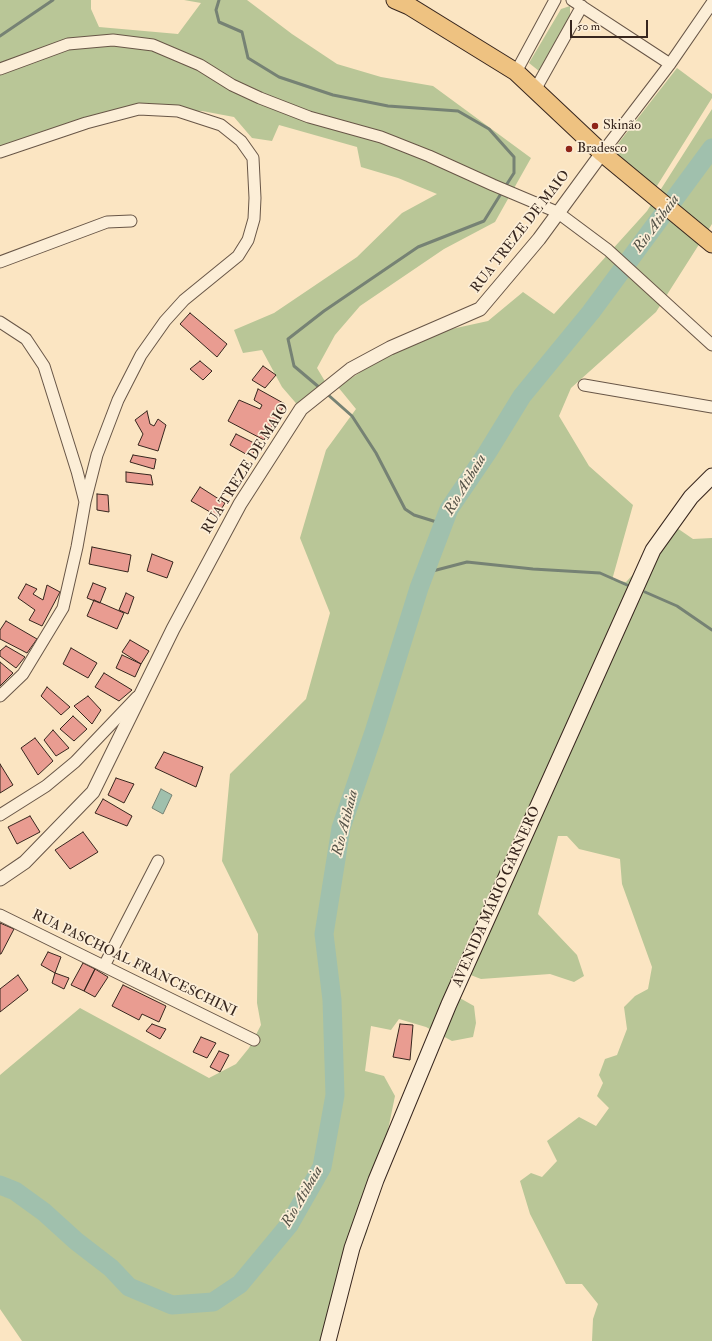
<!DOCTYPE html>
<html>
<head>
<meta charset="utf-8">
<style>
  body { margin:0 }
  #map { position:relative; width:712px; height:1341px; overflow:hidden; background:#fbe5c2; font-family:"IM FELL Double Pica",serif }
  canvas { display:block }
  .scale { position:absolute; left:570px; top:20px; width:78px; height:18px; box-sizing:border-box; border:2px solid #37261e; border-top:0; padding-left:5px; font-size:12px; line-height:14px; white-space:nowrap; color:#37261e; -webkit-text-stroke:3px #fceed7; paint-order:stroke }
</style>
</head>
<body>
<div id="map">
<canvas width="712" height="1341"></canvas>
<div class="scale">50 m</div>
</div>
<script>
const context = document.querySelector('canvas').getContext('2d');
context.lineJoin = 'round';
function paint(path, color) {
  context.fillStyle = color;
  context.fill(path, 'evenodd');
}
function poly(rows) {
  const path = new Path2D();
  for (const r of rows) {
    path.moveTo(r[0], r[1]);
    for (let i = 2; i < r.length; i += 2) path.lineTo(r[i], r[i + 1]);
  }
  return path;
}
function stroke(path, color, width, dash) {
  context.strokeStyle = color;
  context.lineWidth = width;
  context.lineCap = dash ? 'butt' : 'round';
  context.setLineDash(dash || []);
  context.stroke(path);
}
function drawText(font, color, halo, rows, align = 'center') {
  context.font = font + ' "IM FELL Double Pica",serif';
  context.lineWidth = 3.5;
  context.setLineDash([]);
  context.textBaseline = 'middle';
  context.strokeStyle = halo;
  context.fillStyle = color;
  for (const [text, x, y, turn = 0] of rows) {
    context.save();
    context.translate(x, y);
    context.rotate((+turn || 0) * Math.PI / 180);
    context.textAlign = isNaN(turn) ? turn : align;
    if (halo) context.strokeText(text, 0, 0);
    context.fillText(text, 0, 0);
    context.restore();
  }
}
const green = poly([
  [0,0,91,0,91,9,99,27,178,34,201,3,184,0,247,0,292,34,337,64,381,77,433,86,531,158,495,222,444,249,360,306,335,335,317,368,326,383,301,409,282,387,262,350,243,353,234,330,274,313,357,257,402,213,437,194,398,178,361,167,357,147,279,125,272,141,252,138,234,117,202,111,139,109,0,156],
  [570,6,570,16,539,71,529,63,561,9],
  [677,68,712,94,712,98,655,189,610,154],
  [712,109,712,224,656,312,571,388,559,416,589,466,633,505,612,580,626,582,677,528,693,539,712,538,712,1341,592,1341,593,1319,598,1304,582,1284,566,1284,530,1214,520,1181,531,1173,542,1177,557,1161,547,1141,579,1117,596,1126,609,1108,597,1096,603,1083,599,1075,605,1059,617,1055,627,1029,624,1007,635,996,648,989,652,967,622,884,620,859,579,849,567,836,558,836,538,914,577,955,584,976,574,982,550,974,481,979,468,974,458,997,474,1006,476,1023,473,1037,452,1041,426,1027,399,1019,391,1030,371,1026,365,1071,384,1076,395,1096,367,1232,323,1341,22,1341,0,1309,0,1075,80,1008,209,1078,236,1064,249,1048,261,1025,257,1003,258,934,222,861,230,774,306,699,330,613,300,538,326,450,356,409,338,387,389,353,447,330,488,321,523,292,554,314,647,211]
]);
const water = poly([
  [161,789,172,795,163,814,152,808,161,789]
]);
const stream = poly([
  [219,0,216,10,219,22,242,32,248,58,279,77,333,95,388,106,458,111,489,129,514,157,514,173,505,187],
  [0,36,53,0],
  [320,388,294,366,288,339,324,311,418,247,484,221,502,192],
  [326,393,352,416,376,453,405,509,414,515,443,524],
  [425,573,467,562,533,569,600,573,627,585],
  [645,592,677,606,712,630]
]);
const river = poly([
  [0,1185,15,1191,44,1212,76,1241,111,1268,129,1287,172,1305,213,1302,240,1284,289,1225,322,1167,335,1095,332,1000,324,934,341,828,374,732,419,588,449,509,487,453,522,396,591,312,712,148]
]);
const building = poly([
  [190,313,227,344,217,357,180,324,190,313],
  [200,361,212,371,203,380,190,369,200,361],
  [263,366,276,375,265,388,252,380,263,366],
  [258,389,285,404,264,440,228,421,239,400,260,409,262,405,254,400,258,389],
  [147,411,150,424,154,426,158,419,166,425,158,451,138,445,143,434,135,420,147,411],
  [236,434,258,445,251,457,230,445,236,434],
  [133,455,156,459,154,469,130,462,133,455],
  [126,472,151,475,153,485,126,482,126,472],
  [200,487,225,503,217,516,191,501,200,487],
  [97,494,108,495,109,512,97,510,97,494],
  [92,547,131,555,128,572,89,564,92,547],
  [152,554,173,562,167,578,147,571,152,554],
  [93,583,106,588,100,603,87,598,93,583],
  [26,584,37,589,33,594,43,600,47,585,60,592,42,626,29,620,35,610,18,598,26,584],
  [126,593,134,597,128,614,119,610,126,593],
  [94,600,124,613,117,629,87,616,94,600],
  [6,621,37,639,27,653,0,639,0,630,6,621],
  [130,640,149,651,141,664,122,652,130,640],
  [6,646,25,657,16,668,0,656,0,651,6,646],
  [71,648,97,663,88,678,63,664,71,648],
  [122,655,141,664,135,677,116,668,122,655],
  [0,662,13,673,0,686,0,662],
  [104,673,132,690,119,701,95,687,104,673],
  [47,687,70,707,61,715,41,696,47,687],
  [88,696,101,710,92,724,74,706,88,696],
  [73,716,87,729,74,741,60,729,73,716],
  [53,730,69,748,56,756,44,740,53,730],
  [35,738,53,761,38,775,21,748,35,738],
  [164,752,203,767,196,787,155,768,164,752],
  [0,764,13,785,0,793,0,764],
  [116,778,134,784,124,803,108,795,116,778],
  [103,799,132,816,127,826,95,813,103,799],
  [30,816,40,832,17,844,8,827,30,816],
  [83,832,98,852,70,869,55,850,83,832],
  [0,923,14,929,1,954,0,954,0,923],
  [48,952,61,957,55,973,41,965,48,952],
  [83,963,95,969,84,991,71,985,83,963],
  [95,969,108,977,95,997,84,991,95,969],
  [55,973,69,978,64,989,52,983,55,973],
  [18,975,28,990,0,1012,0,989,18,975],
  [123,985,166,1006,159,1022,142,1014,139,1020,112,1006,123,985],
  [152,1024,166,1029,160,1039,146,1031,152,1024],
  [400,1024,413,1025,410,1060,393,1057,400,1024],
  [201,1037,216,1043,207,1058,193,1052,201,1037],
  [219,1051,229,1055,220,1072,210,1067,219,1051]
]);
const minor = poly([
  [572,0,670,64],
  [0,69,68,44,113,40,153,45,200,65,232,85,260,98,309,117,381,137,429,156,493,185,557,212,608,250,712,345],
  [516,72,555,0],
  [535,90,582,6],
  [0,152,86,123,139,109,178,111,221,125,241,141,253,158,255,198,254,219,248,240,238,256,184,300,165,321,141,355,118,400,97,455,85,502,77,547,63,608,23,674,0,696],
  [602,153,670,64,712,3],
  [0,262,107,222,131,221],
  [0,322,26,339,44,366,77,471,85,502],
  [584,385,712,407],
  [0,815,46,786,75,762,137,697],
  [0,915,254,1040],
  [104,966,158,861]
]);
const tertiary = poly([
  [0,879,25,862,93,792,173,629,240,504,301,409,351,369,390,348,480,309,539,239,602,153]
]);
const secondary = poly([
  [328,1341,352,1248,376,1180,449,1004,653,550,691,497,712,476]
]);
const primary = poly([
  [395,0,409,6,516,72,602,153,712,244]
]);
const markers = [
  [595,126,4,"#8f2418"],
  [569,149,4,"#8f2418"]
];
const poiNames = [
  ["Skinão",603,126],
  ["Bradesco",577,149]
];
const streetNames = [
  ["RUA TREZE DE MAIO",521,232,-52],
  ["RUA TREZE DE MAIO",246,469,-58],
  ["AVENIDA MÁRIO GARNERO",497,897,-66],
  ["RUA PASCHOAL FRANCESCHINI",134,964,26]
];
const waterNames = [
  ["Rio Atibaia",657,224,-54],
  ["Rio Atibaia",466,485,-59],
  ["Rio Atibaia",346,823,-76],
  ["Rio Atibaia",303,1197,-60]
];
paint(green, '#b9c697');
paint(water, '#a0c0ad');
stroke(water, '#768274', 1);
stroke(stream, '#768274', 3);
stroke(river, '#a0c0ad', 19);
paint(building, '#e99c91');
stroke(building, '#37261e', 1);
stroke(minor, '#685647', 13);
stroke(tertiary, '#685647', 15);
stroke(secondary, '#37261e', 17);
stroke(primary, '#37261e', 19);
stroke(minor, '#fceed7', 11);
stroke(tertiary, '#fceed7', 13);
stroke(secondary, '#fceed7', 15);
stroke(primary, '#eec281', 17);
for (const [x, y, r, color] of markers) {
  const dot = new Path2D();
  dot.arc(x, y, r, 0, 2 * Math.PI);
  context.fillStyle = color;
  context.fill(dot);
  stroke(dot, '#fceed7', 1.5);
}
drawText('14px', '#37261e', '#fceed7', poiNames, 'left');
drawText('14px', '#37261e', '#fceed7', streetNames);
drawText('italic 15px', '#565449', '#fceed7', waterNames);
</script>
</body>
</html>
